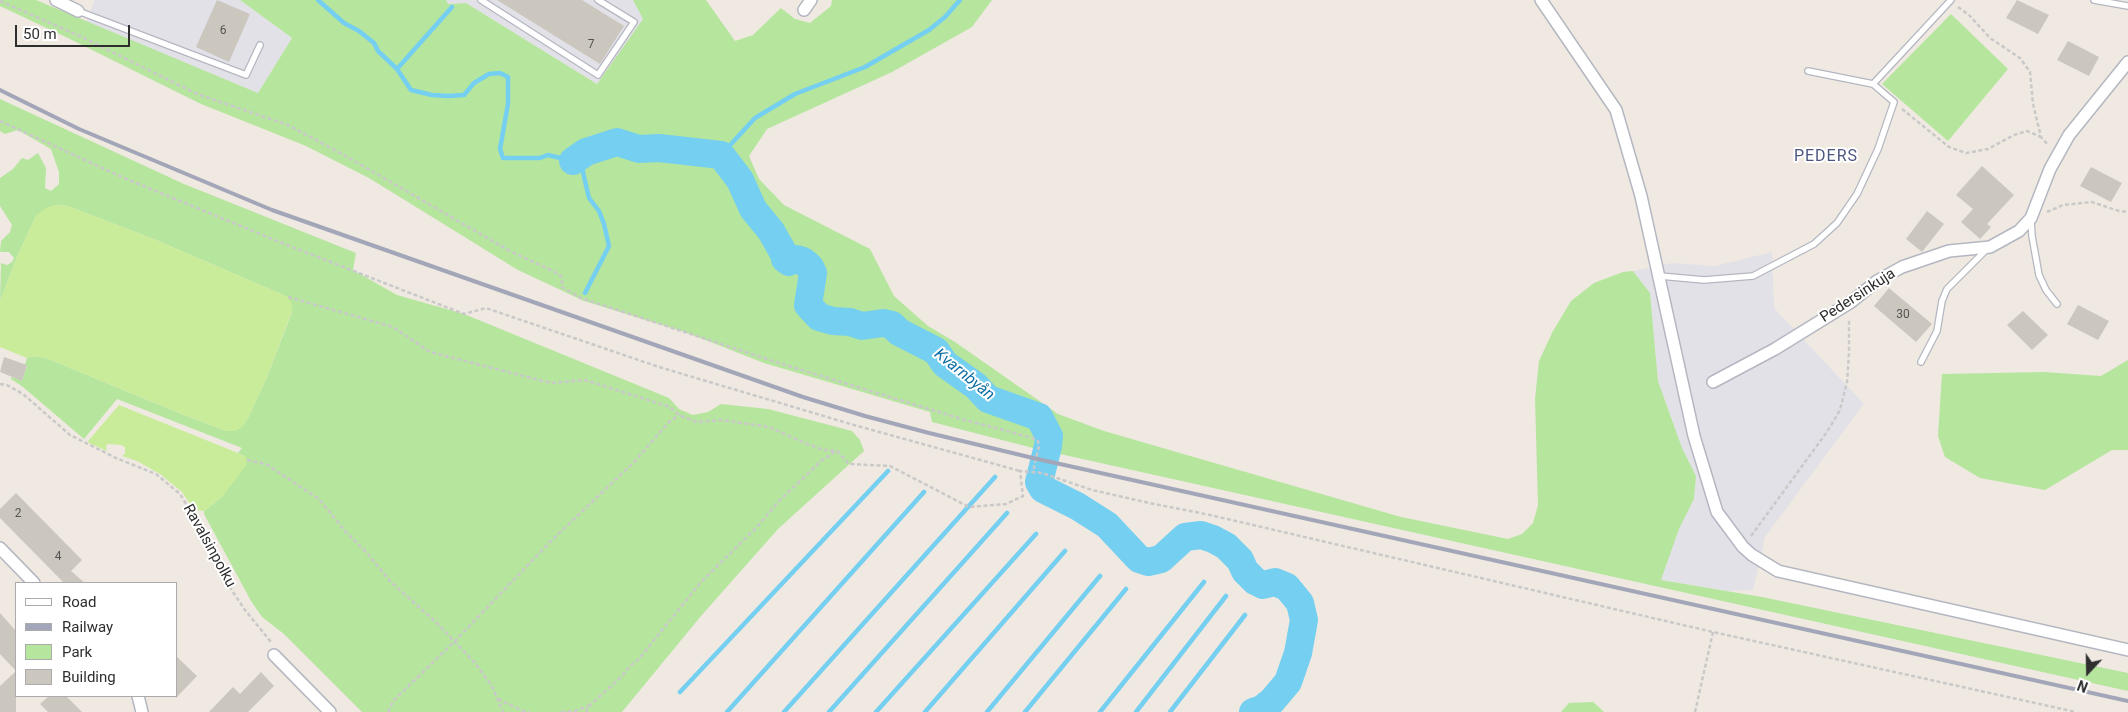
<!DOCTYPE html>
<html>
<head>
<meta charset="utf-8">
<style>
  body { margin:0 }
  #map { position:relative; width:2128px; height:712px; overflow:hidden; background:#efe9e1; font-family:Roboto,sans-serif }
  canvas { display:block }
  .legend { position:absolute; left:15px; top:582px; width:162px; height:115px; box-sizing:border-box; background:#fff; border:1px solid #ababab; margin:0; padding:6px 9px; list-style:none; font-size:15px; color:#2e2e2e }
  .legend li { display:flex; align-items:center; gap:10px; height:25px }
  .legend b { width:25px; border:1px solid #ababab }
  .north { position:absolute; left:2063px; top:647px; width:50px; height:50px; -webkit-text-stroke:4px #fff; paint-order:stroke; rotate:201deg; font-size:14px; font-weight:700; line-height:20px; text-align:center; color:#2e2e2e }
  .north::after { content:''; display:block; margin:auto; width:18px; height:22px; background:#2e2e2e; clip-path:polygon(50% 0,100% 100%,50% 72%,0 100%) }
  .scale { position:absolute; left:15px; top:25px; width:115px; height:22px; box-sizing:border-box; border:2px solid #2e2e2e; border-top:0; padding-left:6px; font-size:15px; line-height:18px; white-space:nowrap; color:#2e2e2e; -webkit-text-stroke:4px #fff; paint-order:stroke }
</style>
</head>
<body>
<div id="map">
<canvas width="2128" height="712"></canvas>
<ul class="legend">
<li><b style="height:6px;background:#fff"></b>Road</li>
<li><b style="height:6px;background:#a3a6b8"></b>Railway</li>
<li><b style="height:14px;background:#b6e59e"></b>Park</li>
<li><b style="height:14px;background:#cbc7bf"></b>Building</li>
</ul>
<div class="north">N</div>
<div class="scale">50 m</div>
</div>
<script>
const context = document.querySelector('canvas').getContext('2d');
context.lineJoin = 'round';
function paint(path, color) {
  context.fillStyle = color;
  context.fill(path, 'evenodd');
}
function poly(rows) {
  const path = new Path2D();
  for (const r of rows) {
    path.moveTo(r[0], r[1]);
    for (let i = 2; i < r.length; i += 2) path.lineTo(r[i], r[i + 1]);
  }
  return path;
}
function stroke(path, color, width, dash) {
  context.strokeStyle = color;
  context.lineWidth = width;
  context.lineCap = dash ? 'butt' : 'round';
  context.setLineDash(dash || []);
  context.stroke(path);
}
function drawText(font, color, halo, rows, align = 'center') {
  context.font = font + ' Roboto,sans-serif';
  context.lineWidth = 4;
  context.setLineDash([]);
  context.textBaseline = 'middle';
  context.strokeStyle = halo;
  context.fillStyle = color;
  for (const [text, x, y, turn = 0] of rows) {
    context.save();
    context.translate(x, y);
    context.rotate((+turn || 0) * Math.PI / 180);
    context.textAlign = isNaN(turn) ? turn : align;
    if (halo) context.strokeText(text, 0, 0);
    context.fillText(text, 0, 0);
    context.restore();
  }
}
const industrial = poly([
  [95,0,240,0,292,38,258,93,86,22],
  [446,0,633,0,644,19,597,84,466,3,447,4],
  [1772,252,1774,308,1864,404,1765,537,1753,590,1727,591,1661,580,1679,529,1694,499,1696,476,1682,448,1658,381,1650,293,1633,271,1672,263,1715,266]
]);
const green = poly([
  [0,0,36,0,258,93,292,38,240,0,446,0,448,4,466,3,597,84,643,19,633,0,706,0,735,41,753,35,781,8,795,19,810,23,831,6,832,0,992,0,972,27,892,72,767,129,749,156,759,179,784,205,870,249,894,296,928,326,955,342,1058,414,1104,431,1401,517,1508,539,1522,534,1533,523,1538,505,1535,399,1539,361,1553,331,1571,301,1594,283,1623,272,1633,271,1650,293,1658,381,1682,448,1696,476,1694,499,1679,529,1661,580,1762,597,2128,673,2128,691,1033,448,932,422,930,412,764,363,685,332,584,301,518,270,369,178,306,146,201,104,70,39,0,6],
  [1951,14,2008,69,1948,141,1882,84],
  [0,99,184,184,356,253,353,270,397,295,464,314,669,398,679,409,693,415,708,412,721,404,768,409,852,431,860,440,864,451,778,529,701,616,622,712,362,712,284,634,262,617,251,601,204,514,204,511,223,496,246,457,238,453,242,448,117,399,84,439,23,387,11,379,11,377,22,380,27,366,25,364,27,358,34,356,46,358,184,415,227,431,242,427,248,418,267,377,292,312,288,297,156,240,68,206,56,205,36,216,17,257,0,301,1,263,7,265,12,262,14,258,9,252,0,252,1,241,10,232,12,225,0,206,0,178,13,169,22,158,28,160,38,153,46,168,45,188,51,191,59,184,59,172,51,149,18,130,5,134,0,131],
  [2128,360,2128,450,2112,450,2045,490,1980,478,1945,457,1938,436,1942,374,2044,372,2101,376],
  [1593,702,1604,712,1561,712,1569,703]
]);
const pitch = poly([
  [55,205,68,206,156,240,288,297,292,304,292,311,267,377,248,418,242,427,236,431,227,431,184,415,46,358,34,356,27,358,0,347,0,301,17,257,36,216,46,208],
  [119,405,238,453,246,457,247,464,223,496,204,511,194,510,182,492,160,474,137,461,122,456,125,454,125,447,121,445,108,444,106,446,107,451,89,443,88,441]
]);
const stream = poly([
  [318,0,344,23,359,31,374,43,378,51,397,69,411,90,432,95,448,96,464,95,474,83,489,74,500,73,508,77,508,104,500,149,503,158,540,158,548,155,573,161,582,168,589,198,599,211,604,224,609,246,585,293],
  [397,69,452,7],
  [721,155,755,118,795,94,865,67,903,45,929,30,945,17,960,0],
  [680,692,888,471],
  [727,712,924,492],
  [784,712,995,477],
  [829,712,1007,513],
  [876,712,1036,534],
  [925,712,1065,551],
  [987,712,1100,576],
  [1025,712,1126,589],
  [1100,712,1204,582],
  [1136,712,1226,596],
  [1170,712,1245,615]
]);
const river = poly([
  [573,161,586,152,617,142,639,149,659,148,721,155,740,180,753,209,771,231,784,254,785,259,789,262,796,259,803,261,810,267,813,273,808,305,819,317,833,321,850,322,862,326,883,323,892,325,899,332,936,351,945,364,976,386,988,399,1039,417,1049,436,1048,446,1039,482,1043,489,1077,506,1107,525,1139,559,1148,562,1161,559,1185,537,1201,535,1213,539,1226,546,1240,560,1245,571,1255,581,1263,585,1275,582,1287,587,1300,603,1304,620,1298,653,1288,682,1272,701,1262,709,1253,712]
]);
const building = poly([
  [217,0,250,14,229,62,196,47],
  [497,0,582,0,624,26,600,64],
  [2017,0,2049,15,2038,34,2006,18],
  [2068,41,2099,57,2089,76,2057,60],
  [1982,166,2014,195,1987,224,1991,227,1980,239,1961,222,1973,209,1956,195],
  [2091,167,2122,183,2111,202,2080,186],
  [1927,211,1944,224,1922,252,1906,239],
  [1889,288,1932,324,1916,342,1874,306],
  [2078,305,2109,321,2098,340,2067,324],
  [2023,311,2048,335,2032,350,2007,325],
  [4,357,27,365,22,381,0,372],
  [16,493,82,560,71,571,85,583,64,583,0,518,0,509],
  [0,613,16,631,16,712,0,712,0,686,16,671,0,654],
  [176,656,197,676,176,698],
  [261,672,274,686,248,712,209,712,233,687,240,694],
  [49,696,66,696,82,712,48,712,40,704]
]);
const path = poly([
  [0,1,82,37,197,94,288,125,344,155,510,251,555,272,562,277,562,287,581,298,779,363,965,420,1033,438,1038,441,1039,446,1033,472],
  [1958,7,1969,15,1990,38,2020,58,2030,72,2033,104,2041,137,2048,145],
  [1902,109,1949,147,1966,153,1988,149,2014,135,2027,131,2041,137],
  [0,121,124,178,287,245,464,314,486,308,659,367,854,425,1020,471],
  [2047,212,2063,205,2092,202,2119,211,2128,212],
  [288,297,393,327,430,352,551,383,585,380,670,407,679,415,696,422,722,420,769,427,805,443,824,450,837,451,849,464,890,466,969,507,1006,504,1023,496,1020,471,1042,473,1092,490,1154,504,1210,515,1713,632,2076,712],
  [0,384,7,385,23,394,70,435,116,458,156,474,180,494,196,520,229,586,245,610,271,642],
  [247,460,266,464,319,499,345,531,366,552,391,582,438,624,475,663,492,686,503,712],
  [1751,536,1827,432,1840,410,1847,382,1849,353,1849,318],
  [498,699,521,710,529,712],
  [388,712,393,701,455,641,550,542,635,461,668,423,679,415],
  [561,712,575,711,588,706],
  [586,712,589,706,621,677,630,666,638,660,701,582,757,527,778,502,821,461,836,451],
  [1695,712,1713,632]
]);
const lane = poly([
  [481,0,598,75,634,22,598,0],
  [2094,0,2128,6],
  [78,11,246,75,260,45],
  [1808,71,1873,84,1951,0],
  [2031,220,2032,236,2039,275,2046,290,2057,304],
  [1660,276,1704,280,1753,276,1814,244,1837,223,1857,194,1878,149,1894,102,1873,84],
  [1921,362,1937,331,1942,301,1947,289,1988,248]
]);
const street = poly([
  [56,0,78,11],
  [1541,0,1616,110,1641,196,1694,436,1717,512,1743,547,1752,555,1778,571,2128,650],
  [804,10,811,0],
  [1713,382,1775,349,1851,302,1877,281,1902,267,1949,251,1990,247,2019,231,2031,218,2050,169,2069,135,2128,62],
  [0,548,34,583],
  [274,655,330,712],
  [138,696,142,712]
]);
const rail = poly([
  [0,90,79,129,272,210,803,397,865,416,929,433,1033,458,2128,701]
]);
const numberNames = [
  ["6",223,31],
  ["7",591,45],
  ["30",1903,315],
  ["2",18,514],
  ["4",58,557]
];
const streetNames = [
  ["Pedersinkuja",1858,296,-33],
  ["Ravalsinpolku",209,546,61]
];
const neighbourhoodNames = [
  ["PEDERS",1826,157]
];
const waterNames = [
  ["Kvarnbyån",964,375,39]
];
paint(industrial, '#e3e1e8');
paint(green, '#b6e59e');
paint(pitch, '#c9ec9a');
stroke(stream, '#75cff0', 4.5);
stroke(river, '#75cff0', 28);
paint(building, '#cbc7bf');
stroke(lane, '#b4b7c1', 8);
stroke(street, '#b4b7c1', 14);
stroke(path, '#c9c9c9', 2.5, [4, 2.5]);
stroke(lane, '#fff', 5.5);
stroke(street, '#fff', 11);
stroke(rail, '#a3a6b8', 4);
drawText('12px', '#555452', null, numberNames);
drawText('15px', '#2e2e2e', '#fff', streetNames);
context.letterSpacing = '1px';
drawText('16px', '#4d5680', '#fff', neighbourhoodNames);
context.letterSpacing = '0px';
drawText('italic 16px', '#0d6fa3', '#fff', waterNames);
</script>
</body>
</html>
